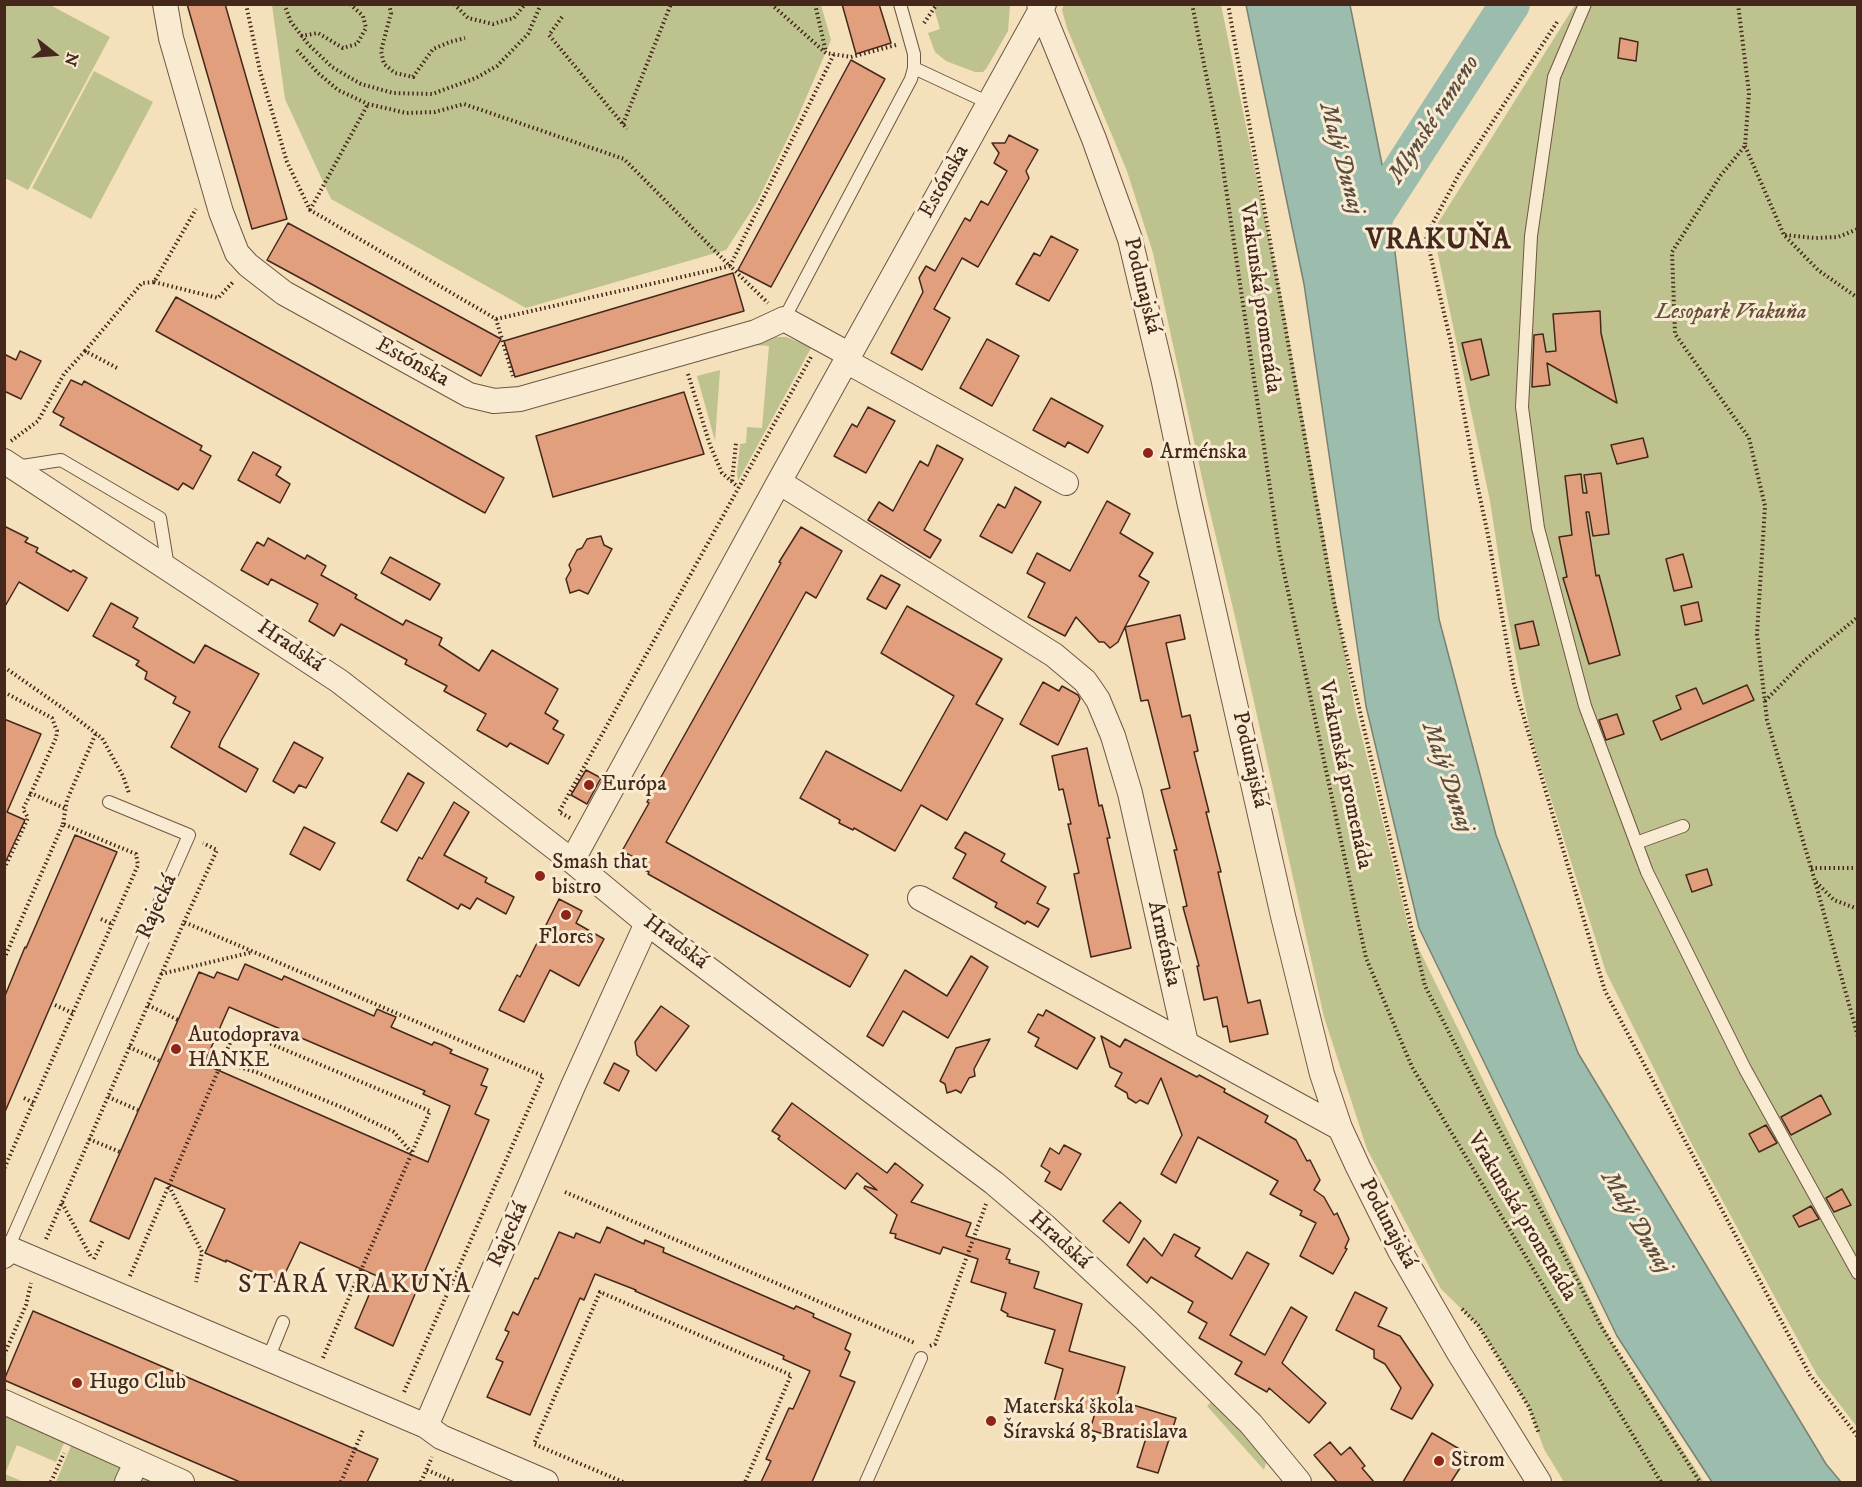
<!DOCTYPE html>
<html>
<head>
<meta charset="utf-8">
<style>
  body { margin:0 }
  #map { position:relative; width:1862px; height:1487px; overflow:hidden; background:#f4e0ba; font-family:"IM FELL DW Pica",serif }
  canvas { display:block }
  .frame { position:absolute; inset:0; border:6px solid #45281b; pointer-events:none }
  .north { position:absolute; left:24px; top:24px; width:60px; height:60px; -webkit-text-stroke:4px #f8ebd2; paint-order:stroke; rotate:107deg; font-size:16px; font-weight:700; line-height:24px; text-align:center; color:#45281b }
  .north::after { content:''; display:block; margin:auto; width:21px; height:27px; background:#45281b; clip-path:polygon(50% 0,100% 100%,50% 72%,0 100%) }
</style>
</head>
<body>
<div id="map">
<canvas width="1862" height="1487"></canvas>
<div class="frame"></div>
<div class="north">N</div>
</div>
<script>
const context = document.querySelector('canvas').getContext('2d');
context.lineJoin = 'round';
function paint(path, color) {
  context.fillStyle = color;
  context.fill(path, 'evenodd');
}
function poly(rows) {
  const path = new Path2D();
  for (const r of rows) {
    path.moveTo(r[0], r[1]);
    for (let i = 2; i < r.length; i += 2) path.lineTo(r[i], r[i + 1]);
  }
  return path;
}
function stroke(path, color, width, dash) {
  context.strokeStyle = color;
  context.lineWidth = width;
  context.lineCap = dash ? 'butt' : 'round';
  context.setLineDash(dash || []);
  context.stroke(path);
}
function drawText(font, color, halo, rows, align = 'center') {
  context.font = font + ' "IM FELL DW Pica",serif';
  context.lineWidth = 6;
  context.setLineDash([]);
  context.textBaseline = 'middle';
  context.strokeStyle = halo;
  context.fillStyle = color;
  for (const [text, x, y, turn = 0] of rows) {
    context.save();
    context.translate(x, y);
    context.rotate((+turn || 0) * Math.PI / 180);
    context.textAlign = isNaN(turn) ? turn : align;
    if (halo) context.strokeText(text, 0, 0);
    context.fillText(text, 0, 0);
    context.restore();
  }
}
const green = poly([
  [4,5,50,5,110,37,28,190,5,178],
  [272,5,821,5,831,40,797,119,757,202,726,250,526,308,331,199,285,99],
  [933,5,1010,5,1008,31,986,69,983,72,975,72,946,61,935,52,928,33,940,29],
  [1064,5,1221,5,1283,305,1355,709,1409,929,1611,1341,1704,1482,1564,1482,1544,1449,1529,1407,1478,1325,1441,1289,1367,1149,1324,1017,1236,621,1204,487,1153,253,1127,171,1067,28,1062,10],
  [1575,5,1857,5,1857,1427,1817,1375,1687,1135,1606,972,1531,736,1507,611,1490,501,1433,231],
  [94,71,153,102,91,219,32,188],
  [772,337,786,337,804,344,811,348,738,481,737,473,740,444,746,443,747,427,762,428,769,346,754,345,760,340],
  [720,370,715,441,697,376],
  [1212,1401,1262,1454,1266,1463,1264,1470,1207,1406],
  [4,1412,66,1438,56,1462,17,1445,5,1474,24,1482,5,1482],
  [73,1441,164,1482,56,1482]
]);
const water = poly([
  [1246,5,1350,5,1388,194,1439,619,1496,835,1578,1053,1826,1464,1841,1482,1712,1482,1617,1336,1419,928,1366,706,1304,284,1246,5]
]);
const river = poly([
  [1360,236,1510,4]
]);
const building = poly([
  [187,4,225,4,287,219,252,229,187,4],
  [842,4,879,4,891,43,856,54,842,4],
  [1620,38,1638,42,1636,61,1618,58,1620,38],
  [851,60,885,79,771,287,738,270,851,60],
  [1009,135,1038,150,1026,171,1029,178,978,267,962,258,934,309,950,318,922,370,891,353,923,292,919,278,926,266,935,271,965,218,970,221,981,201,988,205,1007,171,994,163,999,153,992,143,1005,143,1009,135],
  [288,223,501,339,481,376,267,260,288,223],
  [1051,236,1078,250,1049,301,1016,284,1034,253,1040,256,1051,236],
  [733,273,744,311,515,377,504,341,733,273],
  [176,297,504,478,485,513,156,331,176,297],
  [1600,311,1601,333,1617,403,1547,363,1550,385,1532,387,1534,335,1543,334,1546,352,1556,351,1553,314,1600,311],
  [987,339,1019,356,992,406,960,388,987,339],
  [1481,339,1489,375,1471,380,1462,343,1481,339],
  [20,351,41,361,21,399,4,391,4,354,16,360,20,351],
  [71,380,82,385,84,381,202,446,200,450,211,456,193,489,183,483,178,490,60,425,64,418,53,412,71,380],
  [684,392,704,454,553,497,536,436,684,392],
  [1051,398,1103,426,1088,453,1068,442,1065,447,1033,430,1051,398],
  [868,407,895,421,866,473,834,456,852,424,857,427,868,407],
  [1643,438,1648,457,1617,464,1611,445,1643,438],
  [937,445,963,459,924,530,941,540,930,558,868,520,879,502,893,511,920,461,928,466,937,445],
  [253,452,281,467,276,475,290,484,280,503,238,480,253,452],
  [1601,473,1609,534,1593,536,1589,512,1586,512,1596,576,1599,575,1620,655,1589,664,1563,578,1567,577,1559,537,1572,535,1565,476,1581,474,1583,493,1587,493,1584,475,1601,473],
  [1015,487,1041,502,1012,553,980,536,998,504,1005,508,1015,487],
  [1107,501,1130,514,1120,533,1153,553,1139,576,1149,582,1125,627,1180,615,1185,639,1166,643,1182,717,1190,715,1198,751,1194,752,1209,812,1206,812,1221,872,1218,872,1248,1003,1260,1000,1268,1034,1230,1042,1227,1026,1223,1027,1217,997,1204,1000,1197,966,1199,966,1183,907,1187,906,1174,850,1177,850,1161,790,1170,788,1148,700,1141,701,1125,627,1118,642,1110,648,1104,642,1099,642,1076,617,1065,636,1028,617,1045,583,1027,573,1037,553,1070,571,1107,501],
  [4,526,28,538,25,542,38,548,36,552,71,572,73,570,87,578,68,611,19,582,4,608,4,526],
  [801,527,842,551,816,598,806,592,666,842,868,955,850,987,648,874,649,872,636,866,639,860,622,851,649,803,647,802,781,563,779,562,801,527],
  [601,536,604,545,612,549,588,594,579,590,570,593,566,579,571,570,569,565,577,550,582,548,587,539,601,536],
  [268,538,305,559,307,555,326,566,321,575,357,595,355,598,403,625,406,620,442,638,439,645,479,671,492,650,558,689,545,713,558,721,553,729,564,735,548,764,510,743,507,747,477,730,486,714,444,691,447,686,405,664,407,660,341,624,334,636,309,621,318,604,271,579,268,585,241,570,257,542,264,546,268,538],
  [1683,554,1692,587,1674,591,1666,559,1683,554],
  [390,557,440,584,430,600,381,573,390,557],
  [881,575,900,585,886,609,867,599,881,575],
  [1698,602,1702,621,1685,625,1681,606,1698,602],
  [111,603,138,618,133,627,194,663,205,645,259,674,221,741,219,747,258,769,246,792,171,747,190,712,173,703,176,697,145,679,147,672,136,665,139,661,93,636,111,603],
  [907,606,1002,659,976,704,1003,719,947,820,921,805,895,851,854,828,853,830,839,823,840,820,800,798,826,751,901,791,954,696,881,653,907,606],
  [1533,621,1539,645,1520,649,1515,625,1533,621],
  [1043,682,1059,691,1062,686,1078,695,1080,699,1058,745,1020,724,1043,682],
  [1747,685,1754,700,1661,740,1653,721,1681,709,1676,696,1696,688,1703,704,1747,685],
  [1617,714,1624,734,1606,740,1599,720,1617,714],
  [4,719,41,734,7,812,25,820,4,865,4,719],
  [294,742,323,758,306,788,299,785,294,793,273,781,294,742],
  [1087,748,1099,806,1102,805,1110,838,1107,838,1131,948,1091,957,1074,874,1079,873,1068,824,1071,824,1063,789,1059,790,1052,756,1087,748],
  [586,770,601,778,587,804,571,795,586,770],
  [408,773,424,783,397,831,381,822,408,773],
  [454,802,469,812,444,855,487,878,485,882,514,897,506,914,477,898,470,909,461,904,458,909,407,880,419,857,422,859,454,802],
  [304,827,335,843,320,870,290,854,304,827],
  [965,832,1005,854,1001,861,1046,887,1037,903,1049,909,1038,927,1027,921,1025,924,1015,918,995,907,997,903,953,878,966,854,955,848,965,832],
  [75,835,117,852,4,1114,4,998,25,947,26,948,75,835],
  [1707,869,1712,885,1692,892,1686,875,1707,869],
  [559,899,582,911,576,923,604,939,579,986,550,970,524,1022,499,1010,517,975,520,977,559,899],
  [971,956,988,967,948,1038,903,1011,883,1046,867,1036,905,970,947,996,971,956],
  [245,964,282,980,284,976,374,1016,377,1009,386,1013,396,1017,391,1027,432,1045,434,1042,442,1045,452,1050,450,1053,488,1069,481,1085,487,1087,475,1114,489,1120,393,1346,355,1328,377,1276,300,1242,280,1284,226,1260,226,1262,205,1253,225,1209,155,1178,129,1239,90,1221,199,972,214,978,217,972,238,980,245,964],
  [229,1007,425,1091,423,1094,450,1106,428,1162,204,1064,229,1007],
  [661,1006,689,1026,656,1071,637,1055,635,1042,661,1006],
  [1046,1010,1095,1038,1077,1069,1035,1046,1039,1038,1028,1032,1038,1014,1043,1016,1046,1010],
  [1101,1036,1120,1047,1125,1039,1197,1077,1199,1075,1225,1089,1224,1092,1268,1116,1265,1122,1296,1140,1307,1161,1310,1160,1320,1180,1314,1190,1324,1197,1334,1215,1337,1213,1349,1239,1345,1248,1347,1249,1333,1274,1300,1256,1316,1223,1300,1215,1302,1211,1270,1194,1278,1181,1198,1137,1176,1183,1161,1174,1182,1135,1161,1078,1148,1104,1140,1100,1136,1103,1128,1098,1127,1093,1115,1086,1122,1073,1110,1067,1101,1036],
  [990,1039,974,1069,975,1076,969,1078,961,1093,956,1090,947,1093,945,1084,940,1081,956,1048,990,1039],
  [614,1063,629,1071,619,1091,604,1083,614,1063],
  [1821,1095,1831,1114,1791,1135,1781,1117,1821,1095],
  [792,1103,887,1173,895,1163,923,1185,911,1202,971,1223,966,1236,1010,1249,1006,1259,1010,1260,1009,1263,1039,1272,1034,1288,1082,1304,1069,1351,1125,1367,1116,1400,1131,1402,1130,1404,1176,1418,1158,1473,1137,1467,1146,1438,1109,1426,1107,1435,1090,1430,1095,1413,1054,1402,1063,1369,1045,1363,1055,1330,1007,1316,1008,1314,1001,1310,1006,1293,971,1282,978,1259,943,1247,940,1254,895,1238,896,1234,890,1233,897,1215,864,1188,865,1186,877,1190,857,1173,845,1189,778,1139,780,1136,772,1131,792,1103],
  [1766,1125,1777,1143,1759,1152,1749,1134,1766,1125],
  [1064,1145,1081,1154,1061,1190,1045,1181,1050,1172,1041,1166,1050,1148,1059,1154,1064,1145],
  [1842,1189,1851,1205,1834,1212,1826,1198,1842,1189],
  [1120,1202,1141,1221,1129,1243,1103,1221,1120,1202],
  [1811,1206,1819,1219,1799,1227,1793,1216,1811,1206],
  [607,1227,644,1244,645,1240,664,1248,663,1252,794,1309,796,1306,814,1314,813,1317,851,1334,845,1349,850,1352,840,1376,855,1382,812,1482,761,1482,771,1461,766,1459,789,1408,793,1409,810,1371,783,1359,784,1356,635,1291,636,1290,595,1274,584,1300,580,1298,530,1415,487,1397,503,1362,496,1359,509,1332,505,1330,513,1312,518,1315,535,1278,538,1279,559,1232,574,1238,576,1233,600,1243,607,1227],
  [1174,1234,1200,1248,1195,1256,1232,1279,1247,1252,1269,1264,1230,1335,1265,1355,1291,1307,1307,1317,1282,1363,1326,1403,1309,1423,1269,1388,1267,1392,1235,1374,1242,1362,1199,1338,1207,1323,1188,1312,1193,1302,1151,1277,1147,1283,1127,1265,1144,1238,1162,1256,1174,1234],
  [1355,1292,1387,1308,1378,1326,1400,1336,1433,1385,1412,1419,1391,1409,1401,1388,1385,1364,1374,1358,1374,1350,1336,1330,1355,1292],
  [33,1311,378,1459,367,1482,240,1482,4,1380,33,1311],
  [1432,1433,1468,1454,1460,1468,1451,1482,1403,1482,1432,1433],
  [1330,1442,1341,1455,1350,1447,1365,1466,1362,1468,1374,1482,1337,1482,1314,1455,1330,1442]
]);
const path = poly([
  [246,4,260,71,287,162,310,210,496,319,513,376],
  [284,4,291,22,308,44,332,67,361,84,393,93,432,94,476,78,497,66,528,34,541,4],
  [389,4,391,13,381,51,384,64,395,73,413,77,433,49,450,42,465,38],
  [454,4,468,18,493,24,514,18,525,4],
  [771,4,826,53,851,57,896,45],
  [815,4,826,52],
  [1192,4,1218,134,1279,549,1366,958,1412,1067,1661,1482],
  [1228,4,1334,602,1425,986,1601,1326,1700,1482],
  [1738,4,1749,93,1745,146,1721,175,1672,252,1675,334,1749,438,1765,506,1757,634,1767,720,1815,881,1858,1037],
  [562,17,549,35,627,129],
  [1557,22,1459,174,1426,236,1451,343,1476,479,1488,535,1514,684,1605,991,1810,1375,1858,1437],
  [924,23,937,4],
  [301,36,318,33,343,48,357,44,366,28,363,16,350,4],
  [297,50,318,73,338,90,368,104,406,113,435,112,464,104,624,159,730,266,834,54],
  [623,124,671,4],
  [1745,146,1784,235,1818,270,1858,298],
  [310,210,368,104],
  [1785,235,1815,238,1838,237,1858,229],
  [154,282,218,298,234,281],
  [496,319,730,266,768,303],
  [85,351,142,283,154,282,196,209],
  [688,374,710,445,722,473,738,487],
  [11,441,38,421,64,374,85,351,119,369],
  [732,481,736,443],
  [4,667,64,709,102,738,123,776,129,793],
  [4,692,52,718,57,731,56,738,31,793,66,809],
  [1765,701,1805,660,1858,617],
  [570,818,559,812,811,357],
  [63,824,67,800,96,733],
  [1811,868,1858,868],
  [4,869,28,818,23,809,31,793],
  [1816,882,1834,900,1858,909],
  [101,919,112,924],
  [184,922,217,850,203,843],
  [4,959,63,824,136,854,138,865,4,1169],
  [161,974,253,952],
  [55,1005,73,1013],
  [148,1005,178,1020],
  [129,1047,160,1061],
  [222,1062,256,1072,346,1109,394,1132,412,1153],
  [108,1097,138,1110],
  [24,1098,34,1103],
  [89,1139,120,1152],
  [169,1186,202,1252,196,1282],
  [565,1192,915,1343],
  [62,1203,91,1257],
  [46,1239,184,922,543,1076,404,1392],
  [94,1259,103,1240],
  [130,1276,236,1029,430,1111,322,1360],
  [1462,1309,1478,1325,1529,1407,1539,1434],
  [930,1346,935,1344,986,1204],
  [4,1355,26,1305,31,1283],
  [427,1470,455,1482],
  [51,1482,64,1453],
  [341,1482,363,1430],
  [421,1482,432,1457],
  [623,1482,534,1444,600,1292,791,1375,745,1482]
]);
const lane = poly([
  [1585,4,1554,77,1531,236,1522,407,1538,528,1585,706,1647,872,1745,1069,1858,1273],
  [914,68,989,103],
  [784,319,911,79,914,68,914,54,900,4],
  [16,467,61,460,160,518,168,567],
  [1636,843,1683,826],
  [8,1248,189,835,109,802],
  [268,1359,283,1322],
  [866,1482,921,1358]
]);
const street = poly([
  [165,4,171,38,221,212,237,253,248,265,284,293,469,395,494,401,520,399,756,332,784,319,850,355],
  [1039,4,1094,139,1130,239,1164,382,1189,501,1283,916,1322,1074,1340,1128,1358,1167,1400,1251,1459,1353,1539,1482],
  [846,361,1066,483],
  [4,461,339,681,572,861,647,923,994,1183,1047,1228,1146,1320,1251,1424,1299,1482],
  [779,482,1054,655,1085,681,1092,691,1098,700,1113,736,1130,793,1186,1043],
  [572,861,779,482,1044,4],
  [920,898,1340,1128],
  [4,1256,8,1248,426,1426,441,1437,546,1482],
  [4,1402,182,1482],
  [426,1426,573,1086,647,923],
  [127,1482,136,1463]
]);
const markers = [
  [1148,453,6,"#8f2418"],
  [589,785,6,"#8f2418"],
  [540,876,6,"#8f2418"],
  [566,915,6,"#8f2418"],
  [176,1049,6,"#8f2418"],
  [77,1383,6,"#8f2418"],
  [991,1421,6,"#8f2418"],
  [1439,1461,6,"#8f2418"]
];
const streetNames = [
  ["Estónska",945,182,-61],
  ["Podunajská",1141,286,76],
  ["Vrakunská promenáda",1259,298,82],
  ["Estónska",412,363,29],
  ["Hradská",290,647,34],
  ["Podunajská",1249,760,77],
  ["Vrakunská promenáda",1344,775,78],
  ["Rajecká",158,907,-66],
  ["Hradská",675,943,37],
  ["Arménska",1163,944,77],
  ["Vrakunská promenáda",1521,1217,59],
  ["Podunajská",1387,1224,62],
  ["Rajecká",509,1235,-66],
  ["Hradská",1059,1241,42]
];
const parkNames = [
  ["Lesopark Vrakuňa",1731,313]
];
const poiNames = [
  ["Arménska",1160,453],
  ["Európa",601,785],
  ["Smash that",552,863],
  ["bistro",552,888],
  ["Flores",566,938,"center"],
  ["Autodoprava",188,1036],
  ["HANKE",188,1061],
  ["Hugo Club",89,1383],
  ["Materská škola",1003,1408],
  ["Šíravská 8, Bratislava",1003,1433],
  ["Strom",1451,1461]
];
const waterNames = [
  ["Mlynské rameno",1435,120,-57],
  ["Malý Dunaj",1340,159,75],
  ["Malý Dunaj",1446,778,71],
  ["Malý Dunaj",1635,1223,59]
];
const quarterNames = [
  ["STARÁ VRAKUŇA",355,1287]
];
const districtNames = [
  ["VRAKUŇA",1439,242]
];
paint(green, '#bec28e');
paint(water, '#9cbdae');
stroke(water, '#798173', 1.5);
stroke(river, '#9cbdae', 40);
paint(building, '#e29f7e');
stroke(building, '#45281b', 1.5);
stroke(lane, '#715643', 14);
stroke(street, '#715643', 26);
stroke(path, '#45281b', 4, [1.5, 3]);
stroke(lane, '#f8ebd2', 12);
stroke(street, '#f8ebd2', 24);
for (const [x, y, r, color] of markers) {
  const dot = new Path2D();
  dot.arc(x, y, r, 0, 2 * Math.PI);
  context.fillStyle = color;
  context.fill(dot);
  stroke(dot, '#f8ebd2', 2);
}
drawText('22px', '#45281b', '#f8ebd2', streetNames);
drawText('italic 22px', '#634e38', '#f8ebd2', parkNames);
drawText('22px', '#45281b', '#f8ebd2', poiNames, 'left');
drawText('italic 24px', '#5b4d40', '#f8ebd2', waterNames);
context.letterSpacing = '1.5px';
drawText('26px', '#45281b', '#f8ebd2', quarterNames);
context.letterSpacing = '0px';
context.letterSpacing = '1.5px';
drawText('bold 28px', '#45281b', '#f8ebd2', districtNames);
context.letterSpacing = '0px';
</script>
</body>
</html>
